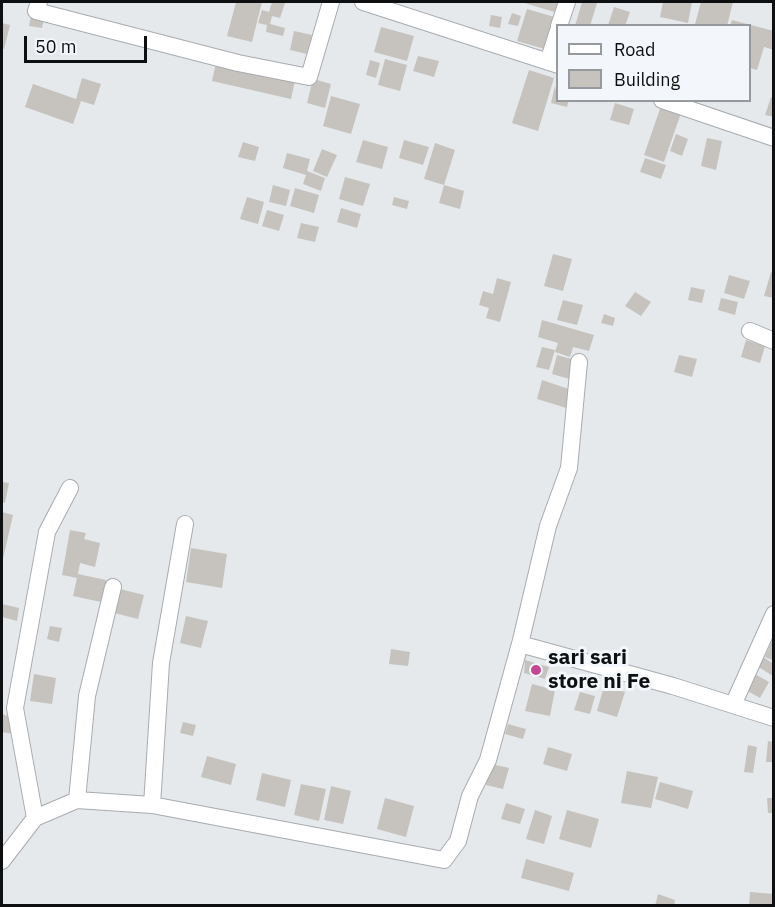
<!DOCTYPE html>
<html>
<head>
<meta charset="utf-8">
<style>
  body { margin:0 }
  #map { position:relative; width:775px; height:907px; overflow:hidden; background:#e5e9ec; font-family:"IBM Plex Sans",sans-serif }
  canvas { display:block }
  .frame { position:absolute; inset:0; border:3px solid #0d0f10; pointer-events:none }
  .legend { position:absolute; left:556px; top:24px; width:195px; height:78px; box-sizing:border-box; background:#f3f6fa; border:2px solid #979a9c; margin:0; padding:8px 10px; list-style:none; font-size:18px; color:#0d0f10 }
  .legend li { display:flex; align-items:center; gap:12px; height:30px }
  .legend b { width:30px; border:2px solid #979a9c }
  .scale { position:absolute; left:24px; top:36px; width:123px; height:27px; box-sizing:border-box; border:3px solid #0d0f10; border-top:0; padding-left:8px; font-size:18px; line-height:21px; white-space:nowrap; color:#0d0f10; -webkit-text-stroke:4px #f3f6fa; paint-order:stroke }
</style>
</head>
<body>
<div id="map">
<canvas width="775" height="907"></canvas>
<div class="frame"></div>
<ul class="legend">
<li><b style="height:8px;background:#fff"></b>Road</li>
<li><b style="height:16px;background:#c6c3bf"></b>Building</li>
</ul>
<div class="scale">50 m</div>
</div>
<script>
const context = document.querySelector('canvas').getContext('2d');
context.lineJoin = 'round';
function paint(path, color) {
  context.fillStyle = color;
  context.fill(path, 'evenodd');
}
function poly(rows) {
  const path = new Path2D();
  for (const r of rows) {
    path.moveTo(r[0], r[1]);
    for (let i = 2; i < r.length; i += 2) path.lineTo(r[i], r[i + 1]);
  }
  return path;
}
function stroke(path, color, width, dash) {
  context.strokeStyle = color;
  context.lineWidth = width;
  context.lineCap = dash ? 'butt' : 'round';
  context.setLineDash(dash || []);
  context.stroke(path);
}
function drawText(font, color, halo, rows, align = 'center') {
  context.font = font + ' "IBM Plex Sans",sans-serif';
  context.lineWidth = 6;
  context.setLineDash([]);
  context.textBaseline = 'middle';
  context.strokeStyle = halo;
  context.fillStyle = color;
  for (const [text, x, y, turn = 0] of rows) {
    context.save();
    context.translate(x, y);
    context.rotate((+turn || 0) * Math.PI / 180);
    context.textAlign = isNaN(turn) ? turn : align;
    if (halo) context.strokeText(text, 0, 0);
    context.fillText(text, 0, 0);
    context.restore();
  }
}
const building = poly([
  [236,2,262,2,252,42,227,36],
  [272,2,285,3,280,18,272,16,270,24,285,28,283,36,266,32,267,25,258,23,262,10,269,12],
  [521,2,565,2,561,14],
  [582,2,597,3,590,26,575,26],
  [663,2,692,2,688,23,660,17],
  [701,2,733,2,727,26,695,24],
  [614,7,630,12,625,26,608,25],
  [527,9,558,18,548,50,517,41],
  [32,12,45,14,42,28,29,26],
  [512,13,521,16,518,26,508,24],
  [491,15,502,17,500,28,489,26],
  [732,20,774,31,774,50,764,47,757,70,750,68,750,26,730,26],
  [2,23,10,25,4,49,2,48],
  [381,27,414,36,407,61,374,52],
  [294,31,312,35,307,54,290,50],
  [418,56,439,61,434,77,413,71],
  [217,58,296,76,291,99,212,81],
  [385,59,407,65,400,91,378,85],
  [370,60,380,63,376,78,366,75],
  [529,70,554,78,538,131,512,123],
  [82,78,101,84,94,105,81,101,73,124,25,107,33,84,76,99],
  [313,79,331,84,325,108,307,103],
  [555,86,558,100,569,100,567,107,551,103],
  [331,96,360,104,351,134,323,126],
  [771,97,774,98,774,117,765,115],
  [615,103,634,109,629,125,610,120],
  [661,106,681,113,664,162,644,155],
  [676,134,688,139,682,156,670,151],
  [707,138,722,141,716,170,701,166],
  [363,140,388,147,382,169,356,162],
  [404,140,429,147,423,165,399,158],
  [243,142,259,147,255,161,238,157],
  [435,143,455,150,444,185,424,179],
  [322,149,337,155,327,177,313,171],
  [287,153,310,159,307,171,325,178,321,191,303,184,306,175,283,168],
  [645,158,666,165,661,179,640,172],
  [345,177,370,184,363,206,339,199],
  [273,185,290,190,286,206,269,202],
  [444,185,464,191,460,209,439,203],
  [295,188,319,195,314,213,290,206],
  [247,197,264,202,258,224,240,219],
  [394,197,409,201,407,209,392,205],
  [341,208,361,214,357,228,337,222],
  [267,210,284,215,279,231,262,226],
  [301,223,319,227,315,242,297,238],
  [553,254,572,259,563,291,544,286],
  [771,272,774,273,774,298,764,296],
  [729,275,750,281,744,299,724,293],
  [497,278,511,282,500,322,486,318,489,308,479,305,483,291,493,294],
  [691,287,705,290,702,303,688,300],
  [635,292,651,302,641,316,625,306],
  [721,298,738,302,735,315,718,310],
  [563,300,583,305,577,325,557,320],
  [604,314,615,318,613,326,601,323],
  [542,320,594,335,589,351,573,347,570,357,555,352,558,343,538,337],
  [746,340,765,346,760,363,741,357],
  [542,347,555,350,549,370,536,367],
  [557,355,578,361,573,380,552,374],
  [679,355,697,359,692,377,674,372],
  [542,380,575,391,573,410,537,399],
  [2,482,9,483,5,503,2,502],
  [2,512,13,515,3,559,2,559],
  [70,530,86,533,84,539,100,543,95,567,80,563,78,574,106,580,101,602,73,596,77,578,62,575],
  [191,548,227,554,222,588,186,582],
  [120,589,144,595,138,619,114,613],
  [2,604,19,608,17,621,2,617],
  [186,616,208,621,201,648,180,643],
  [50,626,62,628,59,642,47,639],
  [774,636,774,661,765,657],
  [391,649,410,652,408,666,389,664],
  [763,657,774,664,773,676,757,666],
  [525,660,549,667,545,679,524,673],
  [753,673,769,682,760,698,744,689],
  [34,674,56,678,52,704,30,701],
  [532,684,555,690,550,716,525,711],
  [604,686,625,692,617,717,597,711],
  [580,692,595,696,590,714,574,710],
  [2,714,12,717,12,734,2,732],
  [183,722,196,725,193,736,180,733],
  [508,724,526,729,523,739,505,734],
  [768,741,774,742,774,762,766,762],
  [748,745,757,747,753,773,744,772],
  [548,747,572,754,567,771,543,764],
  [207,756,236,764,231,785,201,777],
  [491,764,509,768,503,789,486,785],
  [627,771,658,777,651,808,621,803],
  [262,773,291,780,285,807,256,800],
  [660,782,693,791,688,809,655,799],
  [301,784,326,789,319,821,294,815],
  [331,786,351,791,343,824,324,820],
  [385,798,414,806,406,837,377,829],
  [767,798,774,798,774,813,768,813],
  [506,803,525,809,520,824,501,819],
  [535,810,552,816,544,844,526,839],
  [567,810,599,819,591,848,559,839],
  [526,859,574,873,569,891,521,878],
  [750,892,774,894,774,906,749,906],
  [658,894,675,900,674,906,655,906]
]);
const minor = poly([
  [39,2,36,11,238,63,309,77,331,2],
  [363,2,558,65],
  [559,26,567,2],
  [548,62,558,31],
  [662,100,774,138],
  [750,331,774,341],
  [520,644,548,526,569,468,579,362],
  [733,705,774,614],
  [77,800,87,696,113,587],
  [152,805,161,663,185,524],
  [35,818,15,708,47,532,70,488],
  [2,861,35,818,77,800,152,805,444,860,458,841,470,796,488,760,520,644,673,686,774,718]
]);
const markers = [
  [536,670,6,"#c54693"]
];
const poiNames = [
  ["sari sari",548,658],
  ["store ni Fe",548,682]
];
paint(building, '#c6c3bf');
stroke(minor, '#a8abaf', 18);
stroke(minor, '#fff', 16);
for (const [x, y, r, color] of markers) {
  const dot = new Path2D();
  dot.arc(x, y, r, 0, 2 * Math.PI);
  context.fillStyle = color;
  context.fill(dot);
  stroke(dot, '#f3f6fa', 2);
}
drawText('bold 21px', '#0d0f10', '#f3f6fa', poiNames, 'left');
</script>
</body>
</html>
